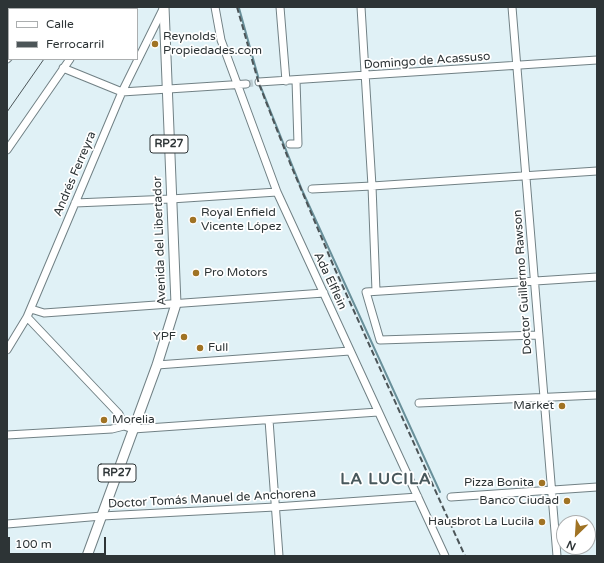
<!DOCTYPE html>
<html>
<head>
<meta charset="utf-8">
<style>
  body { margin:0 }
  #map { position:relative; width:604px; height:563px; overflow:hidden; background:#e0f1f6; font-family:"Varela Round",sans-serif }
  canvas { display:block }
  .frame { position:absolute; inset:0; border:8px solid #2d3436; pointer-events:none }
  .legend { position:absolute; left:8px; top:8px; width:130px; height:52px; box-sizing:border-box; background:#fff; border:1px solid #abaeaf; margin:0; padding:5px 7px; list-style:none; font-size:12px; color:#2d3436 }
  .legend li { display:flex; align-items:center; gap:8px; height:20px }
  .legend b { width:20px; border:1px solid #abaeaf }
  .north { position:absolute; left:556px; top:515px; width:40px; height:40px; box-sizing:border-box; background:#fff; border:1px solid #abaeaf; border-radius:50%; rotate:205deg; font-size:11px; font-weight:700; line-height:16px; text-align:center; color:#2d3436 }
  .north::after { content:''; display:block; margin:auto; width:14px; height:18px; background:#a07324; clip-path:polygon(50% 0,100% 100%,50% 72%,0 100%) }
  .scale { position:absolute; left:8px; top:537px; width:98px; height:18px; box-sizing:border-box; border:2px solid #2d3436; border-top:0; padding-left:5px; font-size:12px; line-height:14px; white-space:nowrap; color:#2d3436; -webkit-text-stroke:3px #fff; paint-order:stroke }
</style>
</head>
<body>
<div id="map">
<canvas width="604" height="563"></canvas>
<div class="frame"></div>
<ul class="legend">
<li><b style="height:5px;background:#fff"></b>Calle</li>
<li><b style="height:5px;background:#4c5558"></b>Ferrocarril</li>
</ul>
<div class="north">N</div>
<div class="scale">100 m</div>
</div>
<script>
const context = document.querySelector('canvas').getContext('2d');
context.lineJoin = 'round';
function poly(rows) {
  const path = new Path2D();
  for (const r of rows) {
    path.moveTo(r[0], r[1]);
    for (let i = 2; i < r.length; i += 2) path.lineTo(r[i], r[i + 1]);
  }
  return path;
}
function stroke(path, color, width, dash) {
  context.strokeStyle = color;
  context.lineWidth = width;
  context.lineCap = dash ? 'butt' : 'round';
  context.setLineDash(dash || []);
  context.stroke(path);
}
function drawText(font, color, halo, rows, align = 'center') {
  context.font = font + ' "Varela Round",sans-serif';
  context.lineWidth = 3.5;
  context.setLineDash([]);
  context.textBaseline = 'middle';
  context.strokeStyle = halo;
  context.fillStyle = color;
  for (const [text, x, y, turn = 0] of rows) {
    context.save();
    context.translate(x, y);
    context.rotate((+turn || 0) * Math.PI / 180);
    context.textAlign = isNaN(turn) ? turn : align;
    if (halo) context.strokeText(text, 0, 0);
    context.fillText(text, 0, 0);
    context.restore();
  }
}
const stream = poly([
  [239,8,259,80],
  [260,85,302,190,440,492]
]);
const minorTunnel = poly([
  [246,84,259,82]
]);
const minor = poly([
  [215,7,221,40,277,192,445,556],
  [280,7,286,81],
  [361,7,372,186,376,291],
  [512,7,557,556],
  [42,9,44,7],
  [105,9,106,7],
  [7,59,9,57],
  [63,68,122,92,246,84],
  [259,82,597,60],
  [290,144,298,144,296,80],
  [7,150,70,59],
  [312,189,372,186,597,171],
  [75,203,171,199,277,192],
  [31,309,44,313,324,293],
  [27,317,119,414,124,426],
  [538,335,380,340,366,292,597,277],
  [7,350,27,317,122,92,164,7],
  [157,365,350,351],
  [419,403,597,395],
  [269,420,279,556],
  [7,435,112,429,124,426,133,429,378,412],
  [451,497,597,487],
  [7,524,102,516,275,507,418,497]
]);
const major = poly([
  [87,556,157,365,176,304,164,7]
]);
const tram = poly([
  [80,9,81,7],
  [7,112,44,59]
]);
const rail = poly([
  [237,7,259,84,290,163,334,267,465,556]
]);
const markers = [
  [155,44,4,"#a07324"],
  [193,220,4,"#a07324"],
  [196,273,4,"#a07324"],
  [184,337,4,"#a07324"],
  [200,348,4,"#a07324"],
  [562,406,4,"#a07324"],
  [104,420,4,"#a07324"],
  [542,483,4,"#a07324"],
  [567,501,4,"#a07324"],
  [542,522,4,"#a07324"]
];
const shields = [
  [169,144,38],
  [117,473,38]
];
const shieldNames = [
  ["RP27",169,144],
  ["RP27",117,473]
];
const poiNames = [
  ["Reynolds",163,37],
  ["Propiedades.com",163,51],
  ["Royal Enfield",201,213],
  ["Vicente López",201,227],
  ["Pro Motors",204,273],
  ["YPF",176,337,"right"],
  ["Full",208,348],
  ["Market",554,406,"right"],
  ["Morelia",112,420],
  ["Pizza Bonita",534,483,"right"],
  ["Banco Ciudad",559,501,"right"],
  ["Hausbrot La Lucila",534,522,"right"]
];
const streetNames = [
  ["Domingo de Acassuso",427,61,-4],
  ["Andrés Ferreyra",75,174,-67],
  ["Avenida del Libertador",160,241,-92],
  ["Ada Elflein",330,281,65],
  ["Doctor Guillermo Rawson",523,282,-94],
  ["Doctor Tomás Manuel de Anchorena",212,499,-3]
];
const districtNames = [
  ["LA LUCILA",386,480]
];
stroke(stream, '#69909a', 2);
stroke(minorTunnel, '#bccbd0', 7, [7, 3.5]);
stroke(minor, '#718185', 9);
stroke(major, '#718185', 11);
stroke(minor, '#fff', 7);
stroke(major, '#fff', 9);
stroke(tram, '#4c5558', 1);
stroke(rail, '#4c5558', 2, [6, 3]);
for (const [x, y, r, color] of markers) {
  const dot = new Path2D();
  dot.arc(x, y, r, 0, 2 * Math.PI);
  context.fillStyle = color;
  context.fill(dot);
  stroke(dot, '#fff', 1.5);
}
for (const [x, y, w] of shields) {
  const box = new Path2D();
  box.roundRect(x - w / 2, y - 9, w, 18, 3);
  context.fillStyle = '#fff';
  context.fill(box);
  stroke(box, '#2d3436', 1);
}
drawText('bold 11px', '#2d3436', null, shieldNames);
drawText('12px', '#2d3436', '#fff', poiNames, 'left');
drawText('12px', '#2d3436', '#fff', streetNames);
context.letterSpacing = '1px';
drawText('bold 16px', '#49585c', '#fff', districtNames);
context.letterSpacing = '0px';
</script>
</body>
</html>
